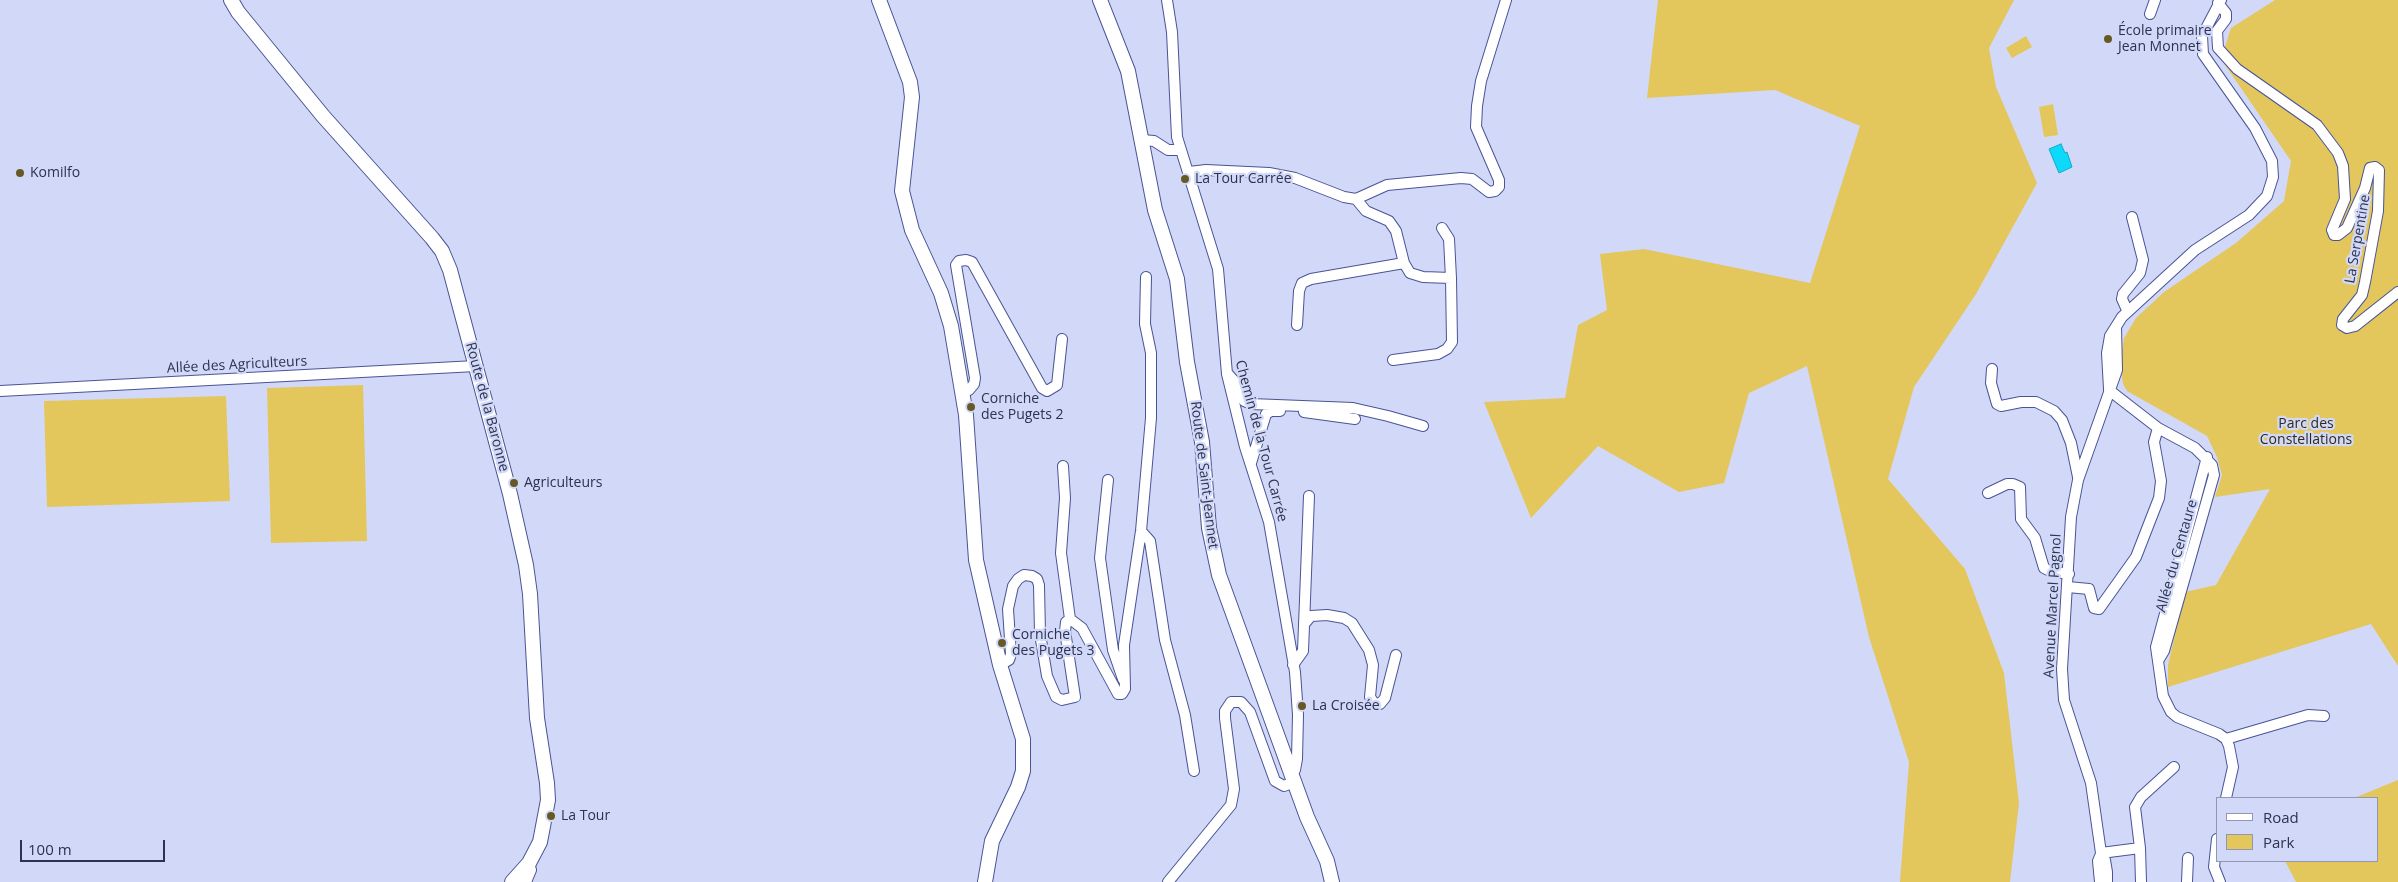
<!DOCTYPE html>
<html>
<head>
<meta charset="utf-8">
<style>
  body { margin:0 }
  #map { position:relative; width:2398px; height:882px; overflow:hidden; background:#d2d9f8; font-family:"Open Sans",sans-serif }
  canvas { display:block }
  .legend { position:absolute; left:2216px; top:797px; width:162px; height:65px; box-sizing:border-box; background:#d2d9f8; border:1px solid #9096b4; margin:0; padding:6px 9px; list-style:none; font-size:15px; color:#2c324f }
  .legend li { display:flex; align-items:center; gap:10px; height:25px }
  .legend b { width:25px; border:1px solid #9096b4 }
  .scale { position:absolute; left:20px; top:840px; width:145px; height:22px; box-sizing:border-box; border:2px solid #2c324f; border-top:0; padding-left:6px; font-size:15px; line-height:18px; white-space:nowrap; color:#2c324f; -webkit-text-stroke:4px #d2d9f8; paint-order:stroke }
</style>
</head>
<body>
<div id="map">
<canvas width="2398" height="882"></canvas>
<ul class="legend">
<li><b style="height:6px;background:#fff"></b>Road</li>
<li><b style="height:14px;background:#e3c65c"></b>Park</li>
</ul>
<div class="scale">100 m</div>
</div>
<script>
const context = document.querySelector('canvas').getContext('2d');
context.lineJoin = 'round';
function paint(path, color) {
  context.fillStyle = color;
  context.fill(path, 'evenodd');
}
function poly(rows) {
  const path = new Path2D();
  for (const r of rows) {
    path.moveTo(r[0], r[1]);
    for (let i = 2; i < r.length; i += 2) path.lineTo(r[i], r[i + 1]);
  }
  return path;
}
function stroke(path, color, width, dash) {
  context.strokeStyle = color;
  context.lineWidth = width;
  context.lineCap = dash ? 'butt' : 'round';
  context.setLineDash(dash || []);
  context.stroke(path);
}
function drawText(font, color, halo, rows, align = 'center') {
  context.font = font + ' "Open Sans",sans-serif';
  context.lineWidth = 4.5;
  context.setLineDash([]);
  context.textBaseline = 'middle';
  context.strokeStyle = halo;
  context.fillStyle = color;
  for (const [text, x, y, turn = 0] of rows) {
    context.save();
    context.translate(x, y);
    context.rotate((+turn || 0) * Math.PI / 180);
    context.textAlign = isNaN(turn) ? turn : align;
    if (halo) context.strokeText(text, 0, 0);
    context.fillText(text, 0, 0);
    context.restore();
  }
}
const green = poly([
  [1658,0,2014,0,1989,48,1996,87,2037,183,1976,294,1914,387,1888,479,1965,569,2004,673,2019,803,2010,882,1900,882,1909,762,1869,637,1807,366,1749,393,1724,483,1679,492,1598,446,1531,518,1484,402,1565,398,1578,325,1607,310,1600,254,1644,249,1810,283,1860,126,1775,90,1647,98],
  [2275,0,2398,0,2398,666,2371,624,2168,687,2168,665,2185,592,2216,585,2270,489,2215,497,2222,475,2217,457,2207,436,2127,391,2123,384,2120,364,2124,338,2136,318,2164,292,2236,243,2284,201,2291,161,2221,59,2231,28],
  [2026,36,2032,47,2012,58,2006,48],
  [2053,104,2058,135,2044,137,2039,107],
  [363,385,367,541,271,543,267,388],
  [226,396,230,501,47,507,44,401],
  [2398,780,2398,882,2296,882,2285,861,2377,861,2377,798,2354,798]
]);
const water = poly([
  [2061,144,2065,153,2067,152,2072,167,2059,173,2049,149,2061,144]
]);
const street = poly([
  [1167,0,1172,32,1177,137,1218,269,1227,374,1245,447,1269,522,1295,672,1298,715,1297,759,1295,770,1291,772],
  [2218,3,2226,13,2226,19,2217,31,2218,48,2237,69,2317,125,2338,153,2343,166,2345,199,2332,230,2334,235,2338,235,2347,228,2365,188,2370,168,2375,167,2379,170,2378,211,2365,282,2362,295,2343,319,2342,325,2347,328,2355,326,2398,292],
  [2150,14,2155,0],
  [1142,140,1154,141,1168,150,1181,150],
  [1189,172,1206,170,1269,173,1295,178,1344,197,1356,199,1387,185,1461,178,1472,179,1489,192,1495,191,1499,187,1499,180,1476,127,1477,106,1481,81,1506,0],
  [1356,199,1366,211,1389,221,1396,231,1404,263,1410,273,1423,277,1451,278,1452,342,1447,349,1438,354,1393,360],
  [1442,228,1449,239,1451,278],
  [2127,310,2122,299,2123,294,2140,273,2143,260,2132,217],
  [1297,325,1299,291,1302,283,1311,279,1404,263],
  [1992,369,1991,383,1997,404,2001,406,2021,402,2036,402,2054,411,2062,420,2071,443,2078,477],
  [1228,374,1236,383,1244,401,1251,404,1353,408,1388,416,1423,426],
  [2109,389,2107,353,2110,336,2122,317,2195,250,2249,215,2267,196,2273,177,2272,161,2255,128,2203,54,2202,36,2221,0],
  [2109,390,2158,428,2195,448,2212,465,2214,475,2164,651,2158,661],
  [0,391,476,366],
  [962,392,969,390,974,384,975,378,956,265,959,261,966,260,972,262,1042,388,1047,391,1057,385,1062,339],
  [1304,412,1355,419],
  [2207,457,2156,647,2163,696,2171,712,2177,717,2219,734,2226,739,2229,746,2233,767,2226,798],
  [1251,463,1266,414,1271,411,1280,411],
  [1063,466,1065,498,1061,553,1070,619],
  [1108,480,1100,558,1113,650,1123,679],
  [1988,493,2007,484,2013,484,2020,487,2021,519,2035,538,2044,568,2050,571,2069,574],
  [1141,531,1150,541,1165,640,1185,715,1194,771],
  [2068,587,2089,589,2094,608,2099,609,2136,557,2159,498,2161,481,2154,442,2158,428],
  [1305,623,1311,616,1327,615,1344,618,1352,623,1369,650,1373,665,1370,697,1374,703,1380,704,1385,698,1396,655],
  [1000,665,1009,660,1011,654,1008,609,1013,586,1018,579,1024,575,1032,576,1037,579,1039,585,1040,634,1047,676,1056,697,1062,700,1075,697,1065,631,1066,622,1070,619,1082,628,1118,694,1122,694,1125,689,1124,645,1141,531,1151,418,1151,353,1145,324,1146,277],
  [1293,665,1303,651,1309,496],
  [2226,739,2308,715,2324,716],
  [2217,839,2214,867,2220,882],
  [2101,853,2140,848],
  [526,882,531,870,529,863],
  [1168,882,1231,805,1234,789,1225,718,1225,711,1231,702,1241,702,1250,712,1275,781,1284,786,1294,782],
  [2100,882,2098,861,2101,854],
  [2107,882,2107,872,2105,860,2101,853,2091,783,2064,700,2062,669,2071,517,2078,480,2117,370,2116,327],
  [2141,882,2140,848,2135,807,2141,797,2174,767],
  [2187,882,2188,858]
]);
const secondary = poly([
  [231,0,238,12,323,116,432,238,442,251,450,270,510,494,526,565,530,594,537,718,547,783,548,800,540,842,529,863,512,882],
  [879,0,910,82,912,97,902,191,912,230,941,293,951,326,966,415,976,560,1000,665,1023,739,1023,771,1018,787,992,841,985,882],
  [1100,0,1128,71,1155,210,1177,279,1187,362,1202,442,1209,528,1219,575,1307,817,1327,861,1332,882]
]);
const markers = [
  [2108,39,5,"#675926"],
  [20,173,5,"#675926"],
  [1185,179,5,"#675926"],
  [971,407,5,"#675926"],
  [514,483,5,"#675926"],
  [1002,643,5,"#675926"],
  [1302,706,5,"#675926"],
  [551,816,5,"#675926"]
];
const poiNames = [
  ["École primaire",2118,31],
  ["Jean Monnet",2118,47],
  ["Komilfo",30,173],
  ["La Tour Carrée",1195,179],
  ["Corniche",981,399],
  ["des Pugets 2",981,415],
  ["Agriculteurs",524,483],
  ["Corniche",1012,635],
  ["des Pugets 3",1012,651],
  ["La Croisée",1312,706],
  ["La Tour",561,816]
];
const streetNames = [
  ["La Serpentine",2358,239,-80],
  ["Allée des Agriculteurs",237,365,-3],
  ["Route de la Baronne",487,407,75],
  ["Chemin de la Tour Carrée",1261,441,75],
  ["Route de Saint-Jeannet",1204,475,83],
  ["Allée du Centaure",2177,556,-74],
  ["Avenue Marcel Pagnol",2053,606,-87]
];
const parkNames = [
  ["Parc des",2306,424],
  ["Constellations",2306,440]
];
paint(green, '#e3c65c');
paint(water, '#0dd9fa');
stroke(water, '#16a7c7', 1);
stroke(street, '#485495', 12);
stroke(secondary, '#485495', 16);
stroke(street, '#fff', 10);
stroke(secondary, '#fff', 14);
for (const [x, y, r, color] of markers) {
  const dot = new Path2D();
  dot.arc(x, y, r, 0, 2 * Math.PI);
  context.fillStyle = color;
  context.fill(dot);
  stroke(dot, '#d2d9f8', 2);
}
drawText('14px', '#2c324f', '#d2d9f8', poiNames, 'left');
drawText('14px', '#2c324f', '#d2d9f8', streetNames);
drawText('14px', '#312b16', '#d2d9f8', parkNames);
</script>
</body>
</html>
